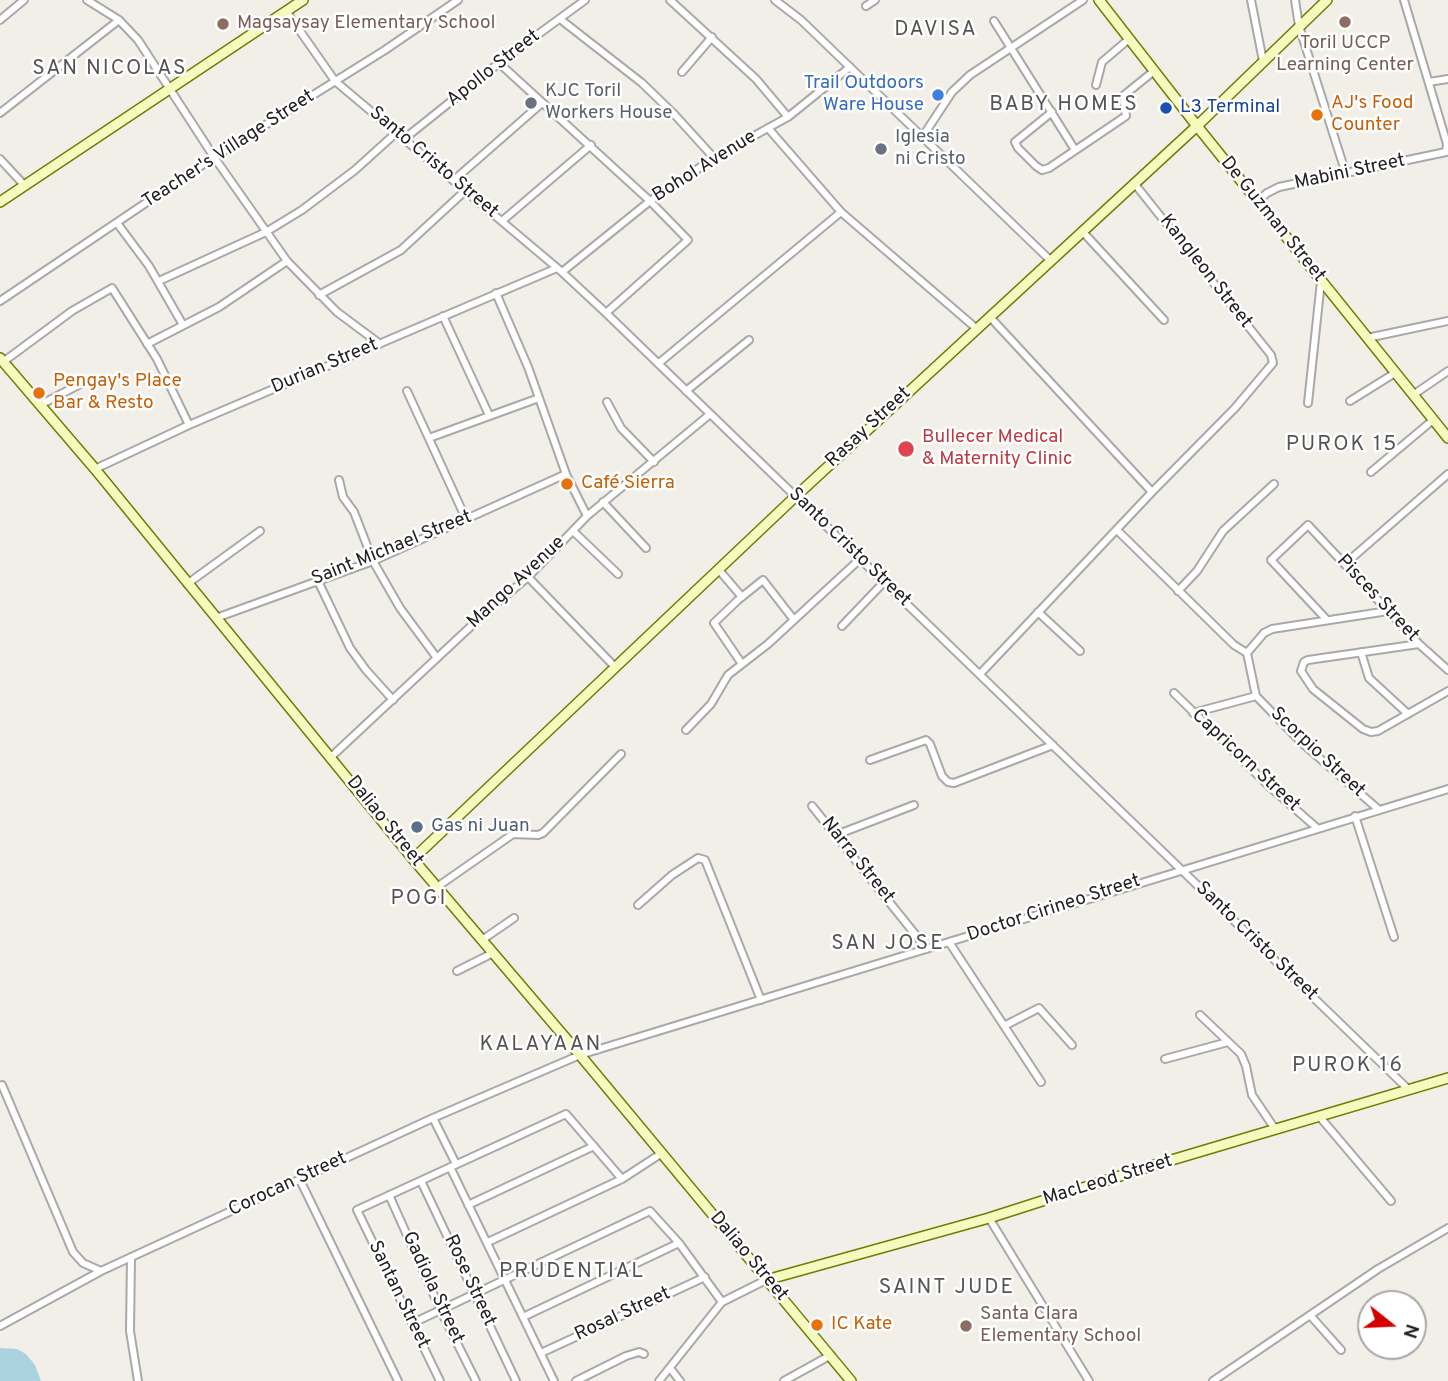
<!DOCTYPE html>
<html>
<head>
<meta charset="utf-8">
<style>
  body { margin:0 }
  #map { position:relative; width:1448px; height:1381px; overflow:hidden; background:#f2efe9; font-family:Overpass,sans-serif }
  canvas { display:block }
  .north { position:absolute; left:1357px; top:1290px; width:70px; height:70px; box-sizing:border-box; background:#fff; border:2px solid #a7a7a7; border-radius:50%; rotate:108deg; font-size:19px; font-weight:700; line-height:28px; text-align:center; color:#222 }
  .north::after { content:''; display:block; margin:auto; width:24px; height:32px; background:#d40000; clip-path:polygon(50% 0,100% 100%,50% 72%,0 100%) }
</style>
</head>
<body>
<div id="map">
<canvas width="1448" height="1381"></canvas>
<div class="north">N</div>
</div>
<script>
const context = document.querySelector('canvas').getContext('2d');
context.lineJoin = 'round';
function paint(path, color) {
  context.fillStyle = color;
  context.fill(path, 'evenodd');
}
function poly(rows) {
  const path = new Path2D();
  for (const r of rows) {
    path.moveTo(r[0], r[1]);
    for (let i = 2; i < r.length; i += 2) path.lineTo(r[i], r[i + 1]);
  }
  return path;
}
function stroke(path, color, width, dash) {
  context.strokeStyle = color;
  context.lineWidth = width;
  context.lineCap = dash ? 'butt' : 'round';
  context.setLineDash(dash || []);
  context.stroke(path);
}
function drawText(font, color, halo, rows, align = 'center') {
  context.font = font + ' Overpass,sans-serif';
  context.lineWidth = 5;
  context.setLineDash([]);
  context.textBaseline = 'middle';
  context.strokeStyle = halo;
  context.fillStyle = color;
  for (const [text, x, y, turn = 0] of rows) {
    context.save();
    context.translate(x, y);
    context.rotate((+turn || 0) * Math.PI / 180);
    context.textAlign = isNaN(turn) ? turn : align;
    if (halo) context.strokeText(text, 0, 0);
    context.fillText(text, 0, 0);
    context.restore();
  }
}
const water = poly([
  [0,1348,17,1349,26,1354,35,1365,41,1381,0,1381]
]);
const street = poly([
  [87,0,119,20,138,40,214,157,287,261,337,312,380,344],
  [670,0,756,79,788,117],
  [775,0,801,20,1050,260],
  [1251,0,1263,61],
  [1295,0,1299,26,1346,174],
  [866,6,875,0],
  [286,11,335,81,562,272,606,313,1409,1090],
  [560,19,642,83,675,115,714,158],
  [0,20,24,0],
  [994,21,1075,150],
  [499,63,650,201,688,240,606,313],
  [682,72,712,37],
  [1429,82,1448,79],
  [1096,85,1102,62,1129,39],
  [1052,112,1015,142,1018,148,1036,166,1042,170,1049,168,1126,116,1123,96,1154,71],
  [0,113,119,20],
  [768,128,841,212,977,329],
  [923,136,952,92,970,75,1083,0],
  [404,139,499,63,585,0],
  [0,159,25,186],
  [454,180,542,103],
  [1257,202,1267,193,1279,187,1446,152,1447,144,1404,0],
  [502,221,591,145],
  [117,223,149,266,183,325],
  [1082,231,1164,320],
  [562,272,650,201,714,158,788,117,850,67],
  [159,281,266,232,302,210,355,170,397,132],
  [496,293,528,367,566,474,587,516],
  [319,295,401,250,466,190],
  [0,301,214,157,385,50,458,0],
  [443,316,489,415],
  [990,317,1152,492],
  [1367,338,1448,321],
  [147,344,219,307,287,261],
  [3,362,72,311,112,288,157,359,189,425],
  [659,363,841,212],
  [407,391,466,519],
  [686,391,749,340],
  [1413,395,1448,371],
  [1350,401,1395,373],
  [607,402,621,428,654,462],
  [1308,403,1321,281],
  [40,405,86,381],
  [429,438,539,398],
  [95,469,189,425,557,268],
  [1371,472,1433,420],
  [339,480,343,497,354,512,373,561,400,608,437,658],
  [603,502,646,548],
  [1117,530,1234,645,1247,653],
  [573,531,618,574],
  [1345,564,1448,474],
  [719,570,742,597],
  [528,577,615,667],
  [318,581,350,648,366,670,393,700],
  [187,584,260,531],
  [1178,591,1197,571,1223,531,1274,484],
  [1038,612,1080,651],
  [216,618,373,561,566,474],
  [1327,620,1271,560,1308,525,1419,644,1448,670],
  [842,626,884,582],
  [1419,644,1308,660,1304,662,1301,671,1313,689,1363,729,1371,732,1378,731,1448,691],
  [1361,652,1369,678,1408,714],
  [1247,653,1256,696,1301,742,1378,809],
  [1247,653,1264,633,1272,629,1388,611],
  [742,664,714,623,738,600,763,580,794,620],
  [980,674,1152,492,1235,408,1273,363,1271,355,1134,183],
  [1174,693,1270,787,1317,828],
  [1193,713,1256,696],
  [686,730,711,704,728,675,768,644,860,559],
  [331,757,483,615,528,577,587,516,709,415],
  [870,760,926,740,930,744,942,776,948,782,954,783,1053,745],
  [812,806,927,949],
  [1355,816,1394,937],
  [836,835,914,805],
  [437,887,513,834,538,835,543,833,621,754],
  [638,905,672,875,698,858,705,860,761,1000],
  [482,940,514,918],
  [949,942,1041,1082],
  [457,971,493,953],
  [1200,1015,1241,1054,1246,1066,1252,1095,1275,1129],
  [1004,1026,1039,1008,1072,1045],
  [1165,1059,1228,1042],
  [2,1085,73,1252,83,1263,101,1271],
  [1319,1116,1391,1201],
  [433,1118,456,1164],
  [450,1167,554,1381],
  [300,1180,398,1381],
  [421,1181,516,1381],
  [389,1195,441,1311,476,1381],
  [468,1205,594,1146],
  [989,1218,1089,1381],
  [488,1242,622,1179,662,1153],
  [131,1257,130,1331,138,1381],
  [1310,1315,1341,1350],
  [523,1317,679,1243],
  [413,1323,650,1211,679,1243,722,1302],
  [0,1326,101,1271,433,1118,580,1055,1448,789],
  [541,1353,705,1277],
  [670,1368,680,1381],
  [440,1381,357,1210,566,1114,622,1179],
  [576,1381,626,1356,639,1352,644,1354],
  [659,1381,722,1302,766,1280],
  [784,1381,831,1355],
  [1213,1381,1378,1269,1448,1228]
]);
const secondary = poly([
  [1099,0,1197,126,1448,438],
  [0,202,303,0],
  [0,358,95,469,413,859,580,1055,851,1381],
  [413,859,796,496,1197,126,1327,0],
  [766,1280,989,1218,1148,1167,1448,1078]
]);
const markers = [
  [1345,22,7,"#8d6e63"],
  [223,24,7,"#8d6e63"],
  [938,95,7,"#3f7fe0"],
  [531,103,7,"#6b7280"],
  [1166,108,7,"#1a4fb4"],
  [1317,115,7,"#e8710a"],
  [881,149,7,"#6b7280"],
  [39,393,7,"#e8710a"],
  [906,449,9,"#e0444e"],
  [567,484,7,"#e8710a"],
  [417,827,7,"#5c6f8a"],
  [817,1325,7,"#e8710a"],
  [966,1326,7,"#8d6e63"]
];
const educationNames = [
  ["Magsaysay Elementary School",237,24],
  ["Toril UCCP",1345,44,"center"],
  ["Learning Center",1345,66,"center"],
  ["Santa Clara",980,1315],
  ["Elementary School",980,1337]
];
const streetNames = [
  ["Apollo Street",494,69,-38],
  ["Teacher's Village Street",229,150,-33],
  ["Santo Cristo Street",433,163,40],
  ["Bohol Avenue",705,167,-32],
  ["Mabini Street",1350,173,-12],
  ["De Guzman Street",1272,220,51],
  ["Kangleon Street",1205,272,52],
  ["Durian Street",325,367,-23],
  ["Rasay Street",869,428,-43],
  ["Santo Cristo Street",849,548,44],
  ["Saint Michael Street",392,549,-22],
  ["Mango Avenue",517,583,-43],
  ["Pisces Street",1377,599,47],
  ["Scorpio Street",1317,753,43],
  ["Capricorn Street",1245,761,43],
  ["Daliao Street",384,822,51],
  ["Narra Street",857,861,51],
  ["Doctor Cirineo Street",1054,909,-18],
  ["Santo Cristo Street",1256,942,44],
  ["MacLeod Street",1108,1181,-17],
  ["Corocan Street",288,1185,-25],
  ["Daliao Street",748,1257,50],
  ["Rose Street",469,1281,65],
  ["Gadiola Street",432,1288,65],
  ["Santan Street",398,1295,64],
  ["Rosal Street",623,1315,-25]
];
const shopNames = [
  ["Trail Outdoors",924,84],
  ["Ware House",924,106]
];
const worshipNames = [
  ["KJC Toril",545,92],
  ["Workers House",545,114],
  ["Iglesia",895,138],
  ["ni Cristo",895,160]
];
const foodNames = [
  ["AJ's Food",1331,104],
  ["Counter",1331,126],
  ["Pengay's Place",53,382],
  ["Bar & Resto",53,404],
  ["Café Sierra",581,484],
  ["IC Kate",831,1325]
];
const transitNames = [
  ["L3 Terminal",1180,108]
];
const healthNames = [
  ["Bullecer Medical",922,438],
  ["& Maternity Clinic",922,460]
];
const serviceNames = [
  ["Gas ni Juan",431,827]
];
const neighbourhoodNames = [
  ["DAVISA",936,31],
  ["SAN NICOLAS",110,70],
  ["BABY HOMES",1064,106],
  ["PUROK 15",1342,446],
  ["POGI",419,900],
  ["SAN JOSE",888,945],
  ["KALAYAAN",541,1046],
  ["PUROK 16",1348,1067],
  ["PRUDENTIAL",572,1273],
  ["SAINT JUDE",947,1289]
];
paint(water, '#aad3df');
stroke(street, '#a9a9a9', 10);
stroke(secondary, '#707d05', 12);
stroke(street, '#fff', 6);
stroke(secondary, '#f7fabf', 9);
for (const [x, y, r, color] of markers) {
  const dot = new Path2D();
  dot.arc(x, y, r, 0, 2 * Math.PI);
  context.fillStyle = color;
  context.fill(dot);
  stroke(dot, '#fff', 2.5);
}
drawText('19px', '#785e54', '#fff', educationNames, 'left');
drawText('19px', '#222', '#fff', streetNames);
drawText('19px', '#366cbe', '#fff', shopNames, 'right');
drawText('19px', '#5b616d', '#fff', worshipNames, 'left');
drawText('19px', '#c56008', '#fff', foodNames, 'left');
drawText('19px', '#164399', '#fff', transitNames, 'left');
drawText('19px', '#be3a42', '#fff', healthNames, 'left');
drawText('19px', '#4e5e75', '#fff', serviceNames, 'left');
context.letterSpacing = '2px';
drawText('21px', '#555', '#fff', neighbourhoodNames);
context.letterSpacing = '0px';
</script>
</body>
</html>
